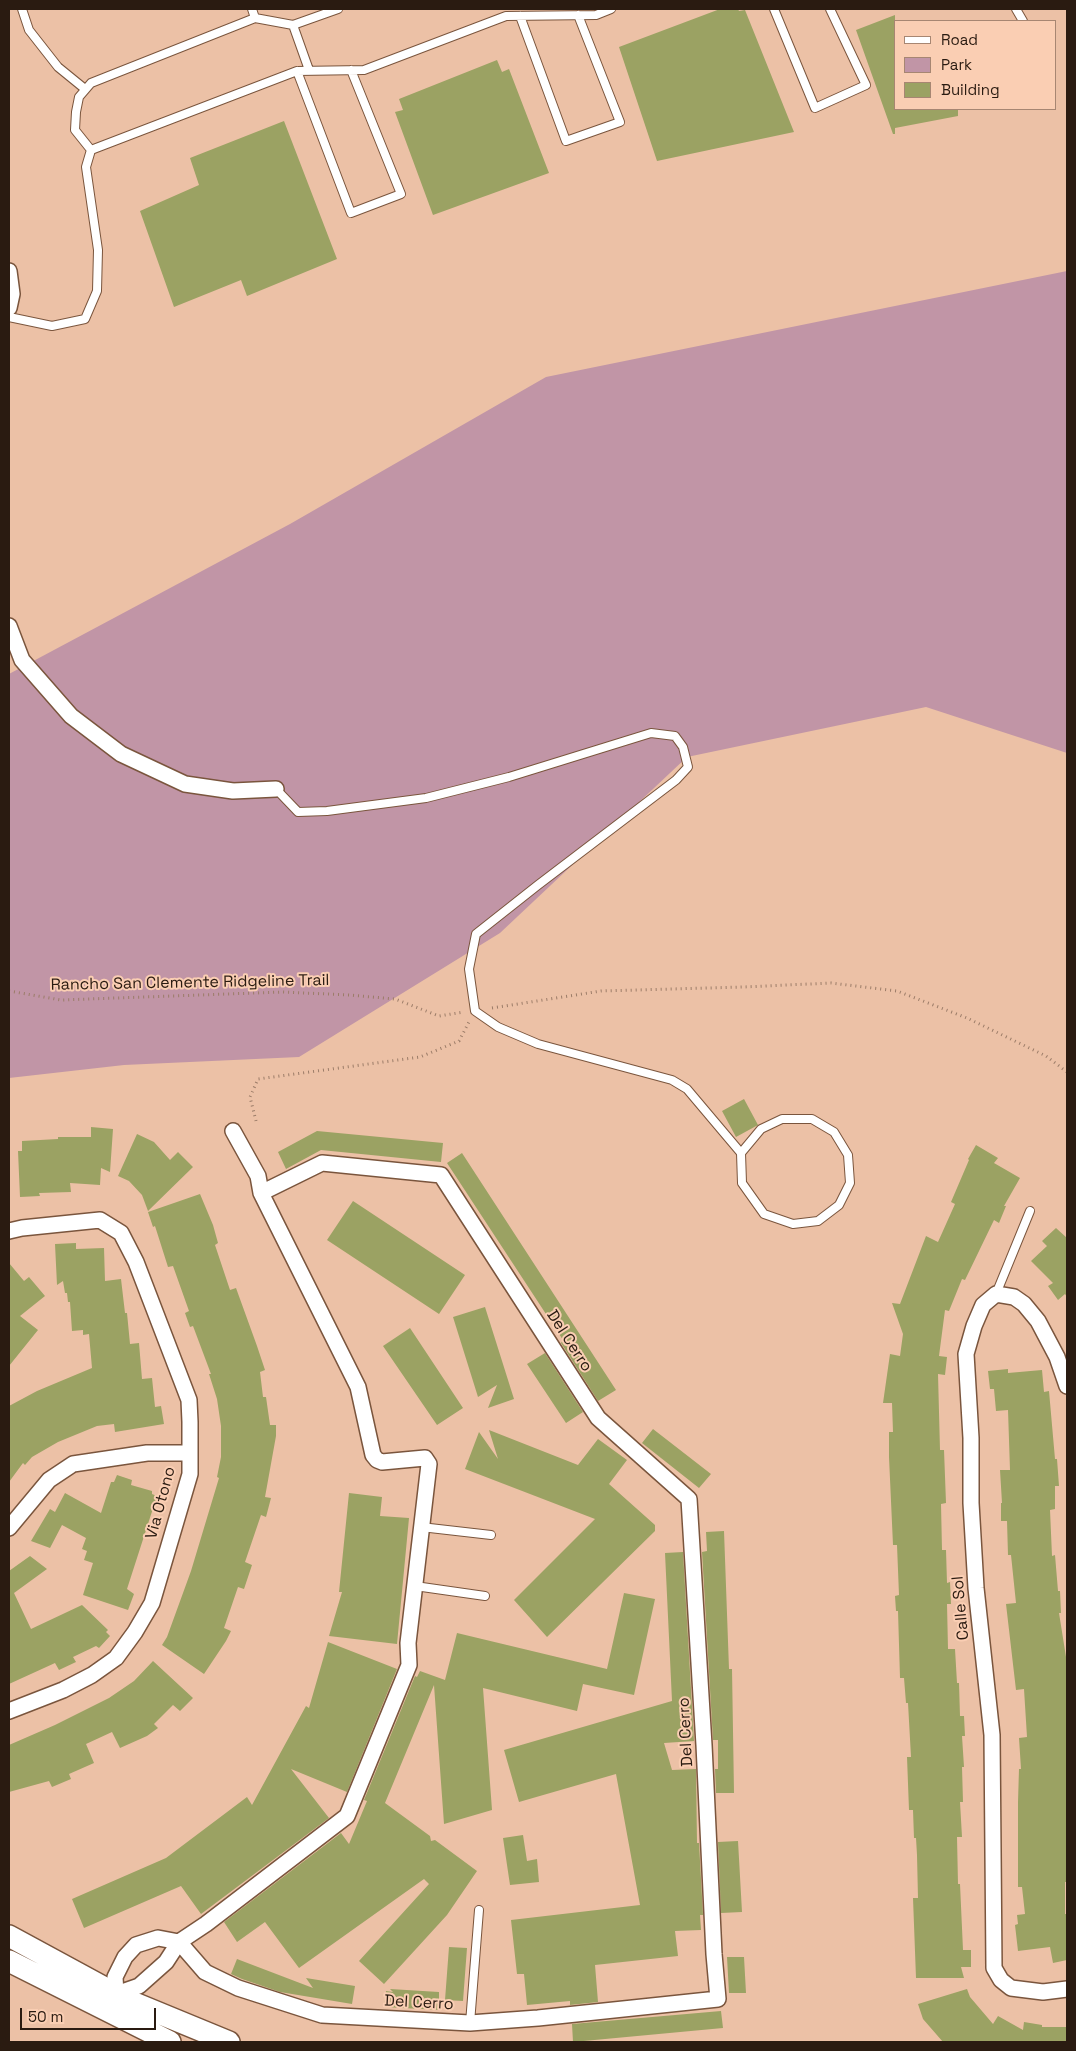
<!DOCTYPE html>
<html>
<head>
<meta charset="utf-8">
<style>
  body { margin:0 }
  #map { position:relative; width:1076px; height:2051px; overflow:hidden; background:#ecc1a6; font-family:"Space Grotesk",sans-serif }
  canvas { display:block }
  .frame { position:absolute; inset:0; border:10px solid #2a1b11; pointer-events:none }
  .legend { position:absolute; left:894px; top:20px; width:162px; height:90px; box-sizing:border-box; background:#faceb3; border:1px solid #a78672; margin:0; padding:6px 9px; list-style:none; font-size:15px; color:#2a1b11 }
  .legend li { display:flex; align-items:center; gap:10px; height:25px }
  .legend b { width:25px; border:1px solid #a78672 }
  .scale { position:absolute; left:20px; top:2008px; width:136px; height:22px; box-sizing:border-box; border:2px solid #2a1b11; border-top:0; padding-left:6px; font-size:15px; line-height:18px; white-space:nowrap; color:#2a1b11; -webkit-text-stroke:4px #faceb3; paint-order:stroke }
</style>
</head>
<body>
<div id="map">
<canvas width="1076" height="2051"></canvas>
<div class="frame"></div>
<ul class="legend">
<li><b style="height:6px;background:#fff"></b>Road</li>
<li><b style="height:14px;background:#c195a6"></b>Park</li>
<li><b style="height:14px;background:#9ba263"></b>Building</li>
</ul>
<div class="scale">50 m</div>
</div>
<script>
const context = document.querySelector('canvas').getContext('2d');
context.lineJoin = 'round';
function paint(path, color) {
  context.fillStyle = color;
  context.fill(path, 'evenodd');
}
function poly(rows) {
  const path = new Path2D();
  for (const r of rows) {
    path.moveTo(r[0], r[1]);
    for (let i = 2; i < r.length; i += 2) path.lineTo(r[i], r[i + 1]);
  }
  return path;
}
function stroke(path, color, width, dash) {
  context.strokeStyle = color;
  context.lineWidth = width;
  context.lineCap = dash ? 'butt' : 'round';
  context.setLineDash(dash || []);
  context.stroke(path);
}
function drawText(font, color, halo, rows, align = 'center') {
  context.font = font + ' "Space Grotesk",sans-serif';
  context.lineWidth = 4;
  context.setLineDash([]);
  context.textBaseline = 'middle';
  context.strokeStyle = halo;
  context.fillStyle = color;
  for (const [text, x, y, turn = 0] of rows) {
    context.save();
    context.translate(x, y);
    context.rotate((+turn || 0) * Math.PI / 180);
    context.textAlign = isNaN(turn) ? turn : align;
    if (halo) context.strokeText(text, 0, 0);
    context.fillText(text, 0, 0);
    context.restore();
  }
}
const green = poly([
  [1067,271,1067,753,926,707,687,757,500,933,299,1057,124,1065,9,1078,9,674,290,524,546,377]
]);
const building = poly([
  [720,9,738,9,739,11,745,10,794,132,657,161,619,47],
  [895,15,895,109,958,109,958,116,895,128,895,134,893,134,856,30],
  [497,60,502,72,509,69,549,173,433,215,395,112,403,110,399,99],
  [284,121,337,259,247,296,241,280,174,307,140,211,199,185,190,158],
  [744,1099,758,1125,736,1137,722,1111],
  [91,1127,113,1129,110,1172,101,1168,100,1185,70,1183,71,1192,39,1193,40,1196,20,1197,18,1151,22,1151,22,1141,58,1139,58,1137,91,1137],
  [317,1131,443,1143,441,1162,321,1150,286,1169,278,1152],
  [137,1134,154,1142,170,1160,178,1152,193,1167,148,1211,142,1195,129,1181,118,1176],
  [976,1145,998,1158,994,1163,1020,1178,1004,1206,1006,1206,999,1223,994,1220,965,1280,962,1279,949,1311,945,1310,939,1356,947,1357,945,1375,938,1374,940,1450,944,1450,946,1503,941,1504,942,1550,946,1550,947,1583,950,1582,951,1604,947,1604,948,1649,955,1649,957,1683,959,1683,960,1716,964,1716,965,1736,962,1736,964,1767,962,1767,963,1802,960,1802,962,1837,957,1837,958,1884,960,1884,963,1950,971,1950,971,1967,961,1967,964,1978,916,1978,913,1898,918,1898,917,1855,916,1838,914,1838,913,1810,909,1810,907,1757,911,1757,908,1703,906,1703,904,1678,900,1678,898,1611,896,1611,895,1596,899,1595,897,1545,893,1545,889,1457,889,1432,893,1432,892,1403,883,1403,890,1354,900,1356,903,1334,892,1303,900,1304,926,1236,938,1242,955,1204,951,1202,969,1160,968,1159],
  [462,1153,616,1390,598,1401,561,1343,563,1340,447,1163],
  [200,1194,213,1225,218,1243,215,1245,230,1290,236,1288,257,1346,265,1370,260,1372,263,1397,266,1397,270,1425,276,1425,276,1436,265,1497,271,1498,266,1517,261,1515,245,1562,252,1565,244,1589,238,1587,224,1628,231,1631,226,1641,204,1674,162,1645,167,1637,191,1571,219,1478,217,1477,221,1457,221,1426,217,1399,209,1374,211,1374,193,1326,190,1327,185,1313,189,1311,173,1266,168,1267,155,1226,153,1227,148,1212],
  [353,1201,465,1275,439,1314,327,1240],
  [1056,1228,1067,1238,1067,1297,1065,1294,1058,1300,1048,1286,1053,1283,1031,1261,1047,1246,1042,1241],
  [76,1243,76,1249,104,1248,105,1281,121,1279,125,1313,127,1313,130,1344,139,1343,142,1379,152,1378,155,1407,161,1406,164,1424,115,1432,114,1424,97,1426,58,1442,32,1457,25,1465,23,1463,9,1482,9,1406,37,1391,92,1368,89,1334,83,1335,83,1330,72,1331,70,1302,68,1302,67,1293,65,1293,63,1281,57,1285,55,1244],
  [9,1263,24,1281,29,1277,45,1296,20,1316,38,1330,9,1366],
  [485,1307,514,1399,488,1408,497,1385,478,1397,453,1317],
  [410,1328,463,1408,437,1425,383,1346],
  [545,1353,583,1412,566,1423,527,1364],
  [1008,1369,1008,1373,1042,1370,1044,1392,1049,1391,1055,1459,1057,1459,1059,1486,1055,1486,1055,1509,1050,1510,1052,1556,1055,1555,1058,1591,1060,1591,1061,1613,1059,1613,1066,1657,1067,1657,1067,1882,1065,1882,1065,1914,1067,1914,1067,1960,1053,1963,1050,1947,1018,1951,1015,1925,1018,1924,1017,1915,1025,1914,1022,1887,1018,1887,1018,1802,1019,1769,1021,1769,1019,1738,1027,1737,1024,1689,1016,1690,1006,1604,1016,1603,1011,1555,1008,1555,1007,1521,1001,1521,1001,1503,1002,1503,1000,1470,1010,1470,1008,1410,996,1411,994,1389,990,1389,988,1371],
  [653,1429,711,1474,699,1488,642,1443],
  [489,1430,578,1465,598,1439,627,1460,609,1484,655,1525,655,1531,547,1637,514,1600,595,1519,465,1469,479,1432,498,1459],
  [117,1475,132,1480,131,1485,152,1491,152,1494,157,1496,127,1589,134,1594,128,1610,83,1595,93,1563,84,1560,87,1551,82,1549,86,1538,62,1525,50,1548,31,1541,50,1509,55,1512,65,1493,101,1513,111,1482,114,1482],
  [349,1493,382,1497,380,1516,409,1518,397,1644,329,1636,342,1592,339,1592],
  [724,1531,729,1669,732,1669,734,1793,716,1793,715,1769,718,1769,718,1740,713,1740,702,1552,707,1551,706,1532],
  [683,1552,694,1741,664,1743,672,1770,696,1769,697,1843,699,1843,703,1915,700,1915,701,1930,675,1931,678,1956,595,1965,598,2002,570,2005,570,2001,527,2005,524,1974,517,1974,511,1920,640,1905,616,1774,519,1802,504,1750,672,1701,665,1553],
  [30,1556,47,1569,14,1593,31,1629,82,1605,108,1630,106,1632,110,1636,99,1648,96,1646,73,1657,76,1662,59,1670,55,1663,9,1684,9,1571],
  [624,1593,655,1599,634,1695,583,1684,577,1711,483,1688,492,1810,444,1824,434,1685,385,1803,430,1836,431,1841,435,1840,477,1871,447,1915,384,1984,359,1961,429,1884,424,1879,299,1968,265,1922,237,1942,224,1922,341,1833,349,1844,367,1801,364,1800,415,1676,417,1677,420,1671,445,1680,457,1633,607,1669],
  [328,1642,397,1669,347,1792,291,1769,329,1818,201,1914,181,1886,84,1928,72,1899,166,1858,247,1797,252,1805,306,1706,309,1708],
  [153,1661,193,1698,180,1711,173,1705,154,1724,158,1728,147,1736,120,1748,112,1732,86,1744,94,1763,69,1774,71,1779,52,1787,49,1781,9,1792,9,1745,55,1725,109,1698,134,1681],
  [523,1835,527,1861,537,1859,539,1882,510,1885,503,1838],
  [738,1841,742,1912,721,1913,718,1842],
  [449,1947,467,1948,463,2001,445,2000],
  [727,1957,744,1957,746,1993,729,1993],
  [237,1959,313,1988,306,1978,355,1986,352,2004,280,1992,242,1979,231,1974],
  [390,1989,439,1992,439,2000,442,2000,441,2010,384,2007,386,1991,393,1992],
  [967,1989,970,1997,993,2024,998,2016,1023,2030,1024,2022,1042,2025,1042,2027,1067,2027,1067,2042,943,2042,923,2019,918,2004],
  [721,2011,723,2028,573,2042,572,2024]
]);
const path = poly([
  [9,991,61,1000,283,992,349,995,395,999,439,1016,464,1012],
  [492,1008,601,991,743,987,831,983,897,991,967,1018,1046,1056,1067,1072],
  [256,1121,250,1097,258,1079,420,1057,459,1041,470,1020]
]);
const service = poly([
  [22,9,29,30,58,67,85,89],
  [252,9,255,18,293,25,338,9],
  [774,9,815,108,866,85,830,9],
  [1016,9,1023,21],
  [520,16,566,141,620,122,578,15],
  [293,25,309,70],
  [297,71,351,213,401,194,351,70],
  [91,150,75,130,76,112,79,97,91,83,255,18],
  [9,317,52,326,85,319,97,291,98,250,86,167,91,150,297,71,364,70,506,16,596,15,611,9],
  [276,789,298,812,327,811,426,798,509,777,651,733,675,736,683,747,688,767,676,780,538,885,476,934,469,969,475,1011,498,1027,538,1044,672,1080,687,1089,741,1153,742,1183,764,1214,793,1224,818,1221,839,1205,850,1183,848,1155,834,1132,812,1119,782,1119,761,1129,741,1153],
  [996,1294,1030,1211],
  [421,1527,491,1535],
  [415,1586,485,1596],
  [470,2023,479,1910]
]);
const minor = poly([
  [9,271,12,294,9,308],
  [9,626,22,660,71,716,121,754,185,784,233,791,276,789],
  [233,1131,258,1176,261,1193,358,1387,373,1455,377,1460,382,1462,425,1458,429,1464,408,1643,409,1665,347,1816,206,1924,179,1942,166,1962,139,1986,116,1994,115,1977,125,1957,136,1945,158,1938,179,1942,205,1972,238,1988,322,2015,470,2023,538,2018,718,1999,714,1954,704,1745,689,1499,598,1418,441,1175,322,1163,261,1193],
  [9,1231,22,1228,100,1220,121,1233,136,1262,189,1400,190,1422,190,1474,152,1603,135,1632,116,1658,92,1675,63,1690,9,1711],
  [1067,1386,1057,1357,1038,1321,1024,1304,1014,1297,996,1294,983,1305,974,1326,966,1354,971,1438,971,1503,976,1588,992,1735,994,1968,1001,1980,1011,1988,1043,1992,1067,1989],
  [9,1528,49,1480,73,1464,147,1453,190,1453]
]);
const secondary = poly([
  [9,1936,127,2000,229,2042],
  [9,1961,170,2042]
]);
const streetNames = [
  ["Rancho San Clemente Ridgeline Trail",190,983,-1],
  ["Del Cerro",569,1341,57],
  ["Via Otono",161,1503,-75],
  ["Calle Sol",961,1608,-95],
  ["Del Cerro",686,1732,-93],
  ["Del Cerro",419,2003,3]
];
paint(green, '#c195a6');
paint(building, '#9ba263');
stroke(service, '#7a553d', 10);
stroke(minor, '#7a553d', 18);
stroke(secondary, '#7a553d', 24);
stroke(path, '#9b7c68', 3, [1, 4]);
stroke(service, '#fff', 8);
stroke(minor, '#fff', 15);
stroke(secondary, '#fff', 21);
drawText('16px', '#2a1b11', '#faceb3', streetNames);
</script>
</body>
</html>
